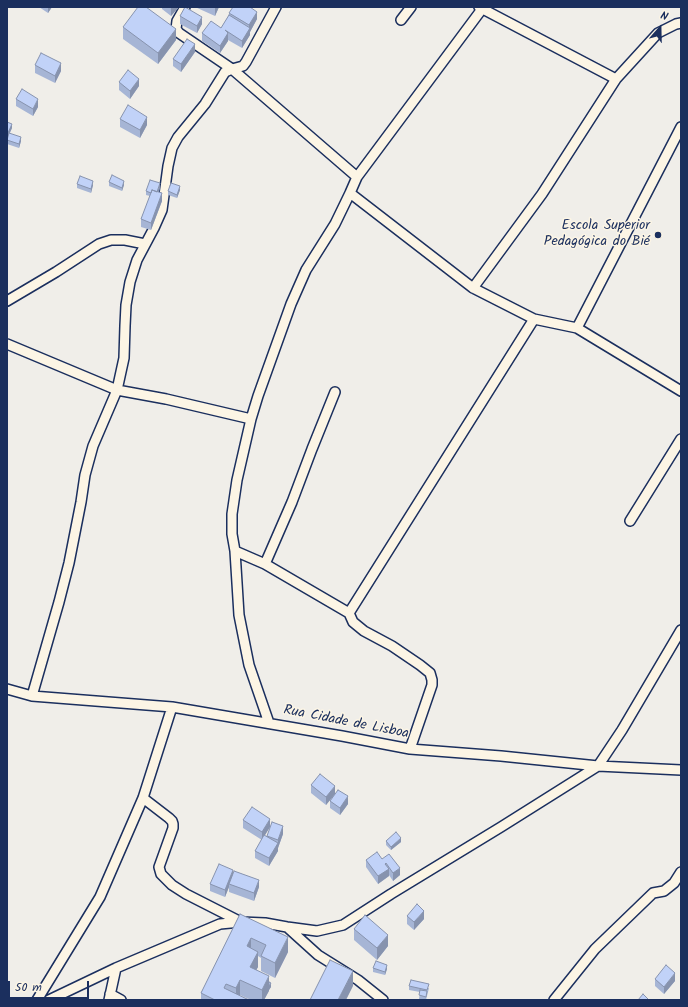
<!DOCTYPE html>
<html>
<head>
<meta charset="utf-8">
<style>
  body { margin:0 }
  #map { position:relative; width:688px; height:1007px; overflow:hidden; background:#f0eee9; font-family:Kalam,sans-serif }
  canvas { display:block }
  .frame { position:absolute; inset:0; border:8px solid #1b2f5e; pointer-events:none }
  .north { position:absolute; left:640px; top:8px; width:40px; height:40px; -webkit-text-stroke:3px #fcf5e5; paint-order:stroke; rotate:20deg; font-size:11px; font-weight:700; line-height:16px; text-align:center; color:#1b2f5e }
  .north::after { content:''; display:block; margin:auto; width:14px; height:18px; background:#1b2f5e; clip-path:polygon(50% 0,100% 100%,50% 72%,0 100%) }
  .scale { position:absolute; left:8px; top:981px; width:81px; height:18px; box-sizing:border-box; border:2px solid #1b2f5e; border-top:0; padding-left:5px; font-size:12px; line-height:14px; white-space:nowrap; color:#1b2f5e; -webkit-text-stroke:3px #fcf5e5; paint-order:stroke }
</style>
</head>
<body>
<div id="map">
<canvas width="688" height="1007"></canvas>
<div class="frame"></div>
<div class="north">N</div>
<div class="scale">50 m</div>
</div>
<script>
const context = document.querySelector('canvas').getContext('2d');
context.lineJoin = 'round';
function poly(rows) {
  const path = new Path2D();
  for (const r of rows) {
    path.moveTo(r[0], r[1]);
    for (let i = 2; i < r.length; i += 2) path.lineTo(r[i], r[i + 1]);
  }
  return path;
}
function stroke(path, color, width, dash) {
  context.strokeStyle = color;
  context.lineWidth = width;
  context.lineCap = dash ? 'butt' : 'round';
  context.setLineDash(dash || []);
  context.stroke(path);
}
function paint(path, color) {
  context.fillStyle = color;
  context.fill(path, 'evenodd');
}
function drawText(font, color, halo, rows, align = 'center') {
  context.font = font + ' Kalam,sans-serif';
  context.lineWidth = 3;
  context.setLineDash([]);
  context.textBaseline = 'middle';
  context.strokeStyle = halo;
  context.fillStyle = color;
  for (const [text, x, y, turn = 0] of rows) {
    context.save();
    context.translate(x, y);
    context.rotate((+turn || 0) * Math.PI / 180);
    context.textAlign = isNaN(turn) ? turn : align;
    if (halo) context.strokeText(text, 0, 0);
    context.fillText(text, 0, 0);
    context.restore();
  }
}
const minor = poly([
  [185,7,177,21,176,29,179,33,232,69,357,177],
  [479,7,616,79],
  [401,20,411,7],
  [350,193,473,288,534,319,577,328,681,391],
  [473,288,542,194,616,79,658,33,676,24,681,23],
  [7,301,56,272,99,244,111,240,125,240,145,244],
  [577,328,681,127],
  [7,344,117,390,166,399,251,419],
  [630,521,681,439],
  [235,551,265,564,349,613,353,622,364,631,392,646,420,665,430,673,432,680,432,685,410,749],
  [265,564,292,502,312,449,335,392],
  [349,613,534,319],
  [7,689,32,696,172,707,342,736,410,749,501,756,598,766,681,770],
  [32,696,59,602,69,563,81,502,85,475,93,446,117,390,124,358,125,326,126,305,130,282,137,260,154,228,162,210,168,166,172,148,178,137,205,104,225,72,232,69,243,66,246,62,276,7],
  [269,723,249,665,239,615,235,551,232,534,232,514,237,480,251,419,258,396,291,304,306,270,335,224,350,193,357,177,482,9],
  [143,798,169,818,172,821,173,824,173,828,159,867,161,874,172,885,186,894,241,922],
  [287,927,318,955,358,980,383,1000],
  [110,994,121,1000],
  [37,1000,100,897,143,798,172,707],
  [49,1000,116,968,220,924,241,922,265,923,287,927,317,931,343,925,391,894,501,827,598,766,622,730,681,630],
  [109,1000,116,968],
  [554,1000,595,949,653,893,664,891,674,883,681,872]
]);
const wall = poly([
  [39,7,52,7,48,13],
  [162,7,179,7,171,16,162,9],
  [195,7,219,7,215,16],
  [229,13,257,19,250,32,250,35,242,48,228,40,228,41,220,53,202,41,202,33,221,28,229,15],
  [180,16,202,24,197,33,180,24],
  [123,27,176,40,158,64,123,39],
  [195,52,181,72,173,66,173,59],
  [35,65,61,71,55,83,35,73],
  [119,82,139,86,130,99,119,90],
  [16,99,38,107,33,116,16,106],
  [120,119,147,125,140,138,120,127],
  [7,122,12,128,10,133,21,141,19,148,7,144],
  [109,182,124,185,122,191,109,186],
  [77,184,93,185,91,193,77,188],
  [160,187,159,192,162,201,151,230,141,227,141,219,150,196,146,195,146,191],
  [180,190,177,198,168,195,168,191],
  [311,785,335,794,348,804,340,815,330,808,330,801,335,794,326,805,311,793],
  [243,820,270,827,264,836,267,837,267,836,283,834,278,848,278,851,269,866,255,858,255,851,262,840,243,828],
  [386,841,401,842,391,850,386,845],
  [382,859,400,875,393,881,389,875,389,876,378,884,366,867,366,860],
  [233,874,259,887,254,901,229,892,229,887,225,897,210,891,210,884],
  [240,914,288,952,275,978,261,971,261,958,258,956,258,967,256,970,269,982,271,987,269,990,264,1000,251,1000,240,995,240,996,249,1000,201,1000,201,993],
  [407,916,424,919,414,930,407,924],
  [354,929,388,946,377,960,354,940],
  [373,968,387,969,385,975,373,972],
  [655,979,675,981,664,994,655,986],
  [409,986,429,988,426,1000,419,999,420,992,409,990]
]);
const shadedWall = poly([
  [48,7,52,7,48,13],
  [173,7,179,7,171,16,171,8],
  [216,7,219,7,215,16,215,8],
  [257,12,257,19,250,32,250,35,242,48,242,41,249,29,249,25],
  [202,17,202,24,197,33,197,26],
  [176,29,176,40,158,64,158,53],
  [228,33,228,41,220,53,220,46],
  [195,44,195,52,181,72,181,64],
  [61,63,61,71,55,83,55,76],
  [139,79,139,86,130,99,130,91],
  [38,99,38,107,33,116,33,109],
  [147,117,147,125,140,138,140,130],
  [12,124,12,128,7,138,7,135],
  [21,137,21,141,19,148,19,144],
  [93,181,93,185,91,193,91,189],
  [124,181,124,185,122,191,122,188],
  [160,183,160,187,157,198,157,194],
  [180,186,180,190,177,198,177,195],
  [162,193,162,201,151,230,151,223],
  [335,786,335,794,326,805,326,797],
  [348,796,348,804,340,815,340,808],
  [270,819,270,827,262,840,262,832],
  [283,826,283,834,278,848,278,840],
  [401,838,401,842,391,850,391,847],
  [278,843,278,851,269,866,269,858],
  [386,863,386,871,389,869,389,876,378,884,378,876],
  [400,868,400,875,393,881,393,873],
  [233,870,233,878,229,884,229,887,225,897,225,890],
  [259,880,259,887,254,901,254,893],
  [424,911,424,919,414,930,414,922],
  [388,935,388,946,377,960,377,948],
  [288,937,288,952,275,978,275,963],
  [251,938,251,953,247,946],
  [258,952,258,967,250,982,250,967],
  [387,965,387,969,385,975,385,972],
  [353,971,353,986,346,1000,338,1000],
  [675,973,675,981,664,994,664,987],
  [269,976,269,991,264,1000,262,1000,262,990],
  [240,980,240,995,238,1000,236,1000,236,988],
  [271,983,271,987,269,990,269,986]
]);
const building = poly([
  [138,7,146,7,176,29,158,53,123,27,138,7],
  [185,7,202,17,197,26,180,16,185,7],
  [233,7,250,7,257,12,249,25,229,13,233,7],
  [229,15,250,28,242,41,225,30,228,33,220,46,202,33,211,21,221,28,229,15],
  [187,39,195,44,181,64,173,59,187,39],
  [41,53,61,63,55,76,35,65,41,53],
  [128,70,139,79,130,91,119,82,128,70],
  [22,89,38,99,33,109,16,99,22,89],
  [128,105,147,117,140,130,120,119,128,105],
  [7,122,12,124,7,135,7,122],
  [9,133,21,137,19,144,7,140,9,133],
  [112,175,124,181,122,188,109,182,112,175],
  [80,176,93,181,91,189,77,184,80,176],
  [150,180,160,183,157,192,152,190,151,193,146,191,150,180],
  [171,183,180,186,177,195,168,191,171,183],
  [152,190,162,193,151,223,141,219,152,190],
  [320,774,335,786,326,797,311,785,320,774],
  [338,790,348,796,340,808,330,801,338,790],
  [252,807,270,819,262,832,243,820,252,807],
  [272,822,283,826,278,840,267,836,272,822],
  [396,832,401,838,391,847,386,841,396,832],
  [264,835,278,843,269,858,255,851,264,835],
  [377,852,382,859,389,854,400,868,393,873,386,863,385,864,389,869,378,876,366,860,377,852],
  [219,864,233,870,225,890,210,884,219,864],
  [234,871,259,880,254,893,229,884,234,871],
  [417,904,424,911,414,922,407,916,417,904],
  [240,914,288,937,275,963,261,956,266,945,251,938,247,946,258,952,250,967,269,976,262,990,240,980,236,988,226,984,224,988,249,1000,215,1000,201,993,240,914],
  [365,915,388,935,377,948,354,929,365,915],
  [330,960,353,971,338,1000,310,1000,330,960],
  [376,961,387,965,385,972,373,968,376,961],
  [666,965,675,973,664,987,655,979,666,965],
  [411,980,429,984,427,990,409,986,411,980],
  [269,982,271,983,269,986,269,982],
  [420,990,427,991,426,997,419,995,420,990],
  [643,994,649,1000,638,1000,643,994]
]);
const markers = [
  [658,235,4,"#1b2f5e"]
];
const poiNames = [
  ["Escola Superior",650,227],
  ["Pedagógica do Bié",650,243]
];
const streetNames = [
  ["Rua Cidade de Lisboa",346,723,11]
];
stroke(minor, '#1b2f5e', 12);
stroke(minor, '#fcf5e5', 9);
paint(wall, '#a6b5d5');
paint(shadedWall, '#8793ae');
paint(building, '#c1d2f8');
stroke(building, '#8793ae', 1);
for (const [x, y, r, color] of markers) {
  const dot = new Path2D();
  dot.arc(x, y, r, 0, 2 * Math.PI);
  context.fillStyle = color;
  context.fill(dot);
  stroke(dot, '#fcf5e5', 1.5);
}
drawText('14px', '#1b2f5e', '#fcf5e5', poiNames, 'right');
drawText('14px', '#1b2f5e', '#fcf5e5', streetNames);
</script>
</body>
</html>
